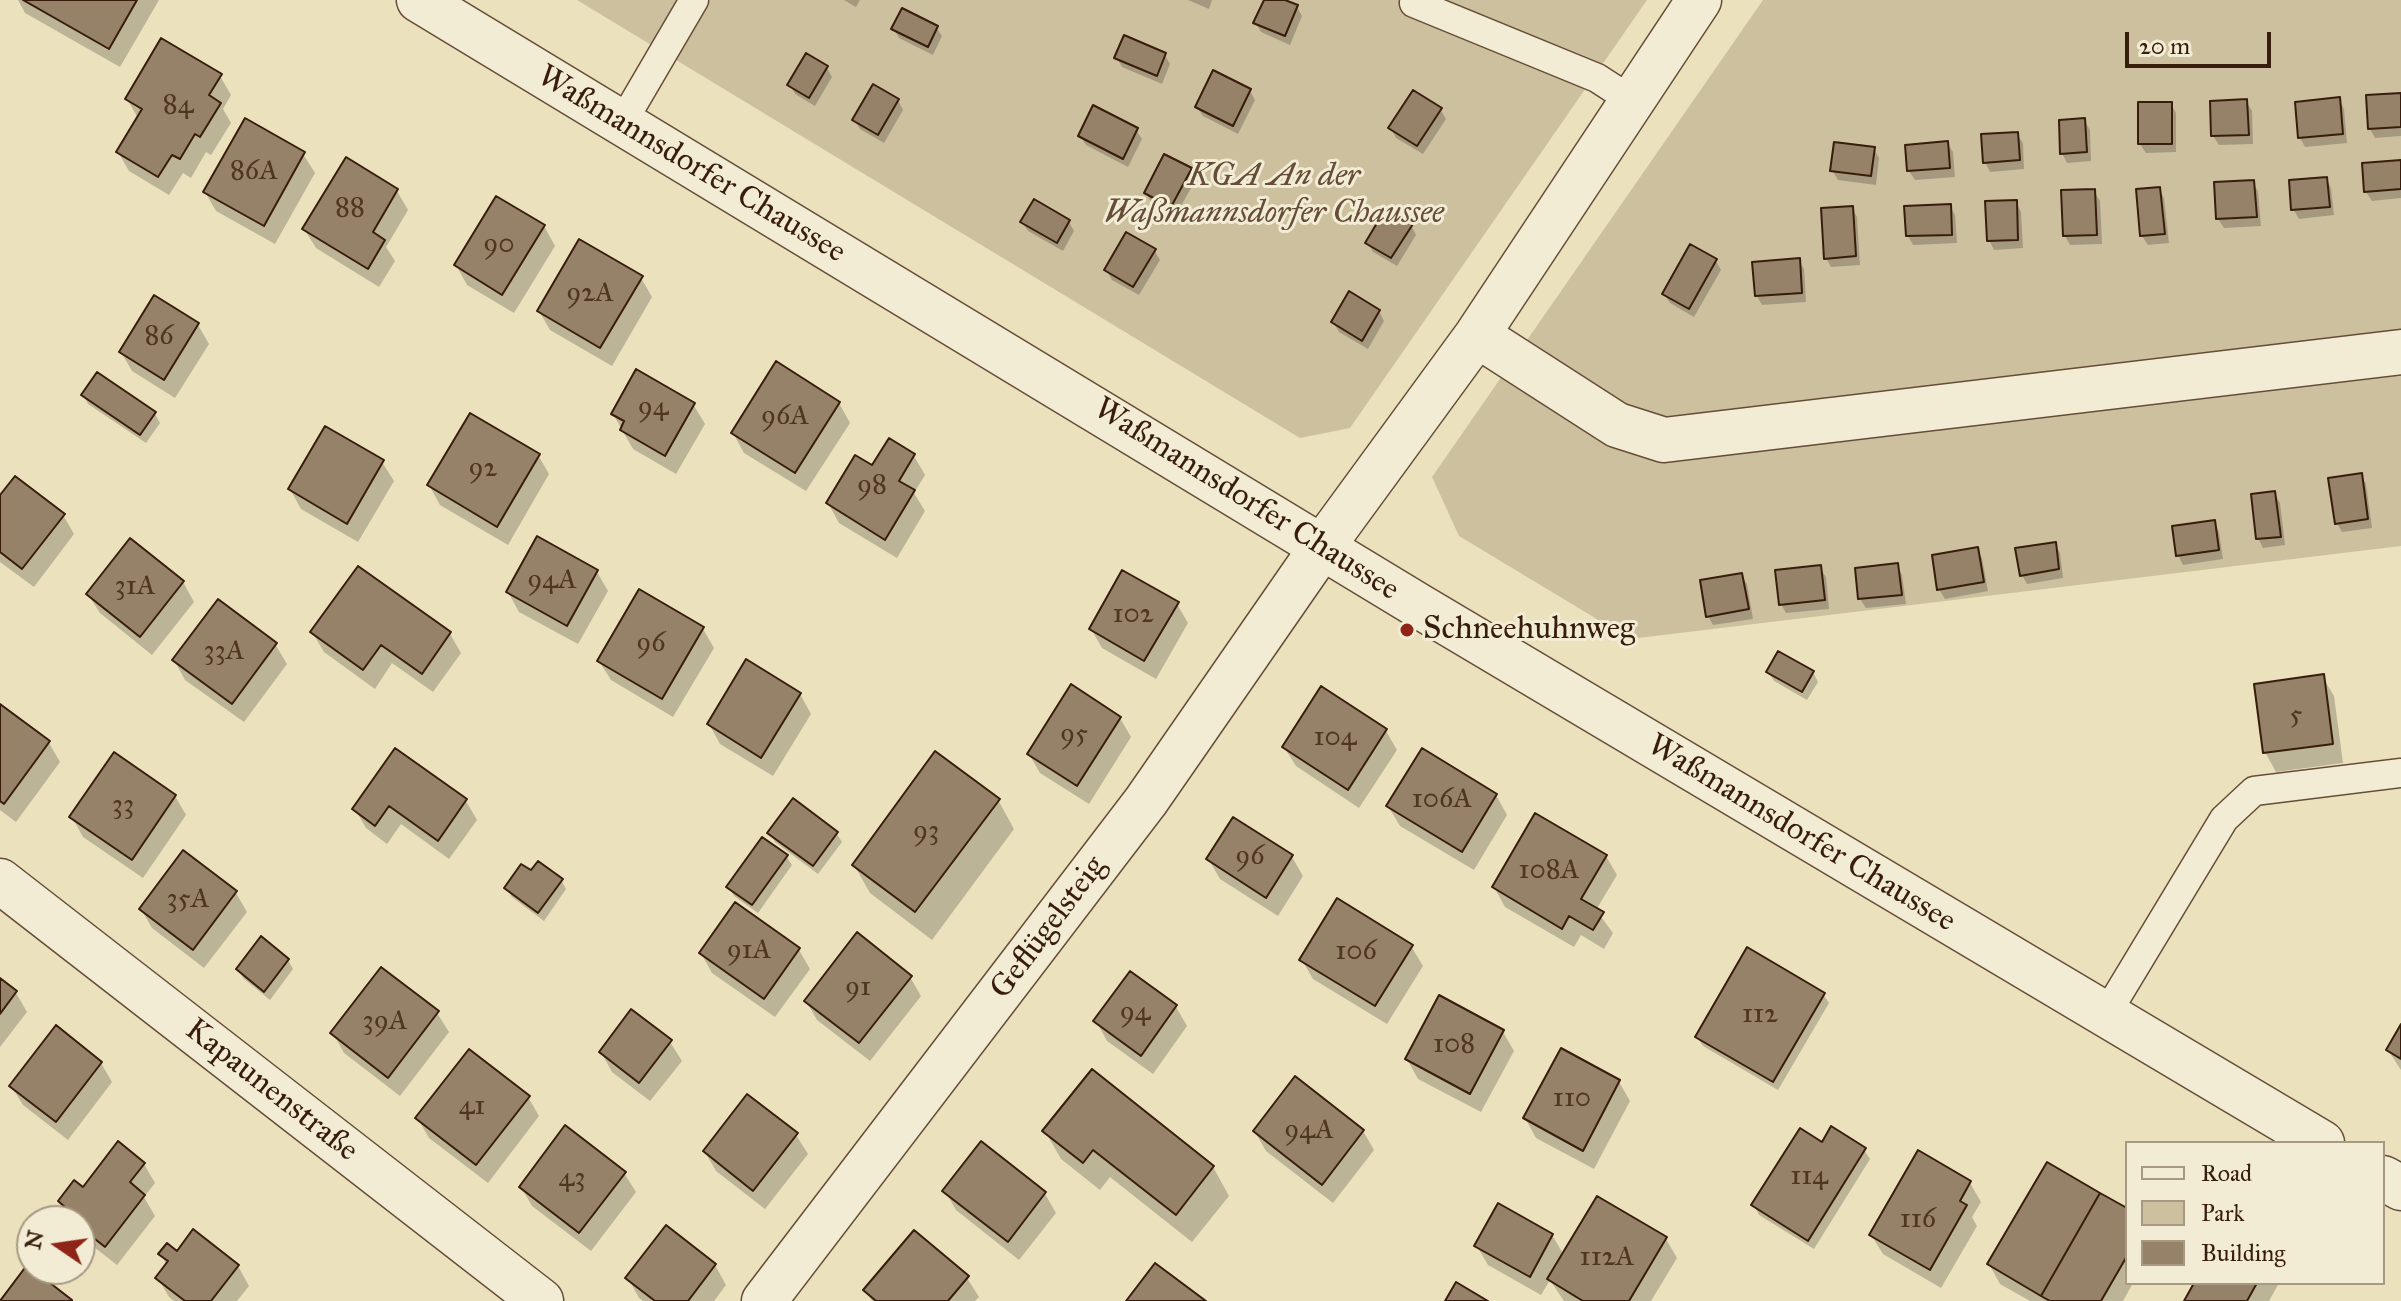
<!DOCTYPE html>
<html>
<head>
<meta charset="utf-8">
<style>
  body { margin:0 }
  #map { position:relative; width:2401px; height:1301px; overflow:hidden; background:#ebe1bd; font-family:"IM FELL Great Primer",serif }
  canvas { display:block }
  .legend { position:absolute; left:2125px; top:1141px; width:260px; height:144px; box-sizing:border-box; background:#f2ecd4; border:2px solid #a89984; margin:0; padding:10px 14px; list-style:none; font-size:24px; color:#381c0c }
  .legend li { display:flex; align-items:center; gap:16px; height:40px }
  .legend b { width:40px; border:2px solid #a89984 }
  .north { position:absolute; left:16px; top:1205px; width:80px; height:80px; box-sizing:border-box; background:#f2ecd4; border:2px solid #a89984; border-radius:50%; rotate:283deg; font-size:22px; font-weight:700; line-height:32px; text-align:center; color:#381c0c }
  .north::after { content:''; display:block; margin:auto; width:28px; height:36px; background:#8f2418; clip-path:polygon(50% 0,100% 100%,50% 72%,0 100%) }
  .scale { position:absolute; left:2125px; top:32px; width:146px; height:36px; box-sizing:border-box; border:4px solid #381c0c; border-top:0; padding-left:10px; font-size:24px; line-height:28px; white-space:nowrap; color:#381c0c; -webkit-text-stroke:6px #f2ecd4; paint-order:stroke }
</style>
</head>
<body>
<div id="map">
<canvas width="2401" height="1301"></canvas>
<ul class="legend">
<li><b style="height:10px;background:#f2ecd4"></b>Road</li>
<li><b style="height:22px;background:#cdc09f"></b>Park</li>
<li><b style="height:22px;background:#958268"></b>Building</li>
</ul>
<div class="north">N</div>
<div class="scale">20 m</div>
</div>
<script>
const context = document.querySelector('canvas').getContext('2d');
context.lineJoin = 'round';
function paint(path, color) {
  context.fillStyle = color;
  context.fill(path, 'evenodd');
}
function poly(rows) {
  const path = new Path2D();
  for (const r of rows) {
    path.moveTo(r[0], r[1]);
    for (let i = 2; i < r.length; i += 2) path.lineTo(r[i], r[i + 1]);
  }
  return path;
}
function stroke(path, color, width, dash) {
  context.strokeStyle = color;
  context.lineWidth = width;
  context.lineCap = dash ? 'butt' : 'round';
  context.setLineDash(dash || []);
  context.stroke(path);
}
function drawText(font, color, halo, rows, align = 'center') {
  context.font = font + ' "IM FELL Great Primer",serif';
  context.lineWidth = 6;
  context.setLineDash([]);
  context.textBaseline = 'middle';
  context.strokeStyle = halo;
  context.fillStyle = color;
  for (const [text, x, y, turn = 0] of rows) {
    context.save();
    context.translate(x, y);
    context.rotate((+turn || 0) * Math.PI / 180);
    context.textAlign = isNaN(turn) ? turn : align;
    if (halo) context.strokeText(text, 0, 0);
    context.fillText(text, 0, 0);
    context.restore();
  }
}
const green = poly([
  [577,0,1647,0,1350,428,1300,438],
  [1763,0,2401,0,2401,546,1630,639,1459,536,1432,477]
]);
const shadow = poly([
  [18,0,159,0,120,67,25,13],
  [844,0,860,0,856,7],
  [1188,0,1212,0,1209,9],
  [1266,0,1280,0,1297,7,1302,16,1290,45,1261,32,1256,23],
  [936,27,942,36,933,55,899,38,894,29],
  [1165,55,1170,64,1162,84,1122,67,1117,58],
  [827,68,832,77,815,106,795,94,790,85],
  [220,76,231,95,223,109,231,123,211,155,206,152,191,178,183,173,169,195,129,171,118,152,138,118,127,99],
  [1250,91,1255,100,1238,134,1203,116,1197,107],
  [2401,95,2401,136,2375,138,2370,129],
  [2339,99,2344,109,2347,143,2305,147,2300,138],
  [898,100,903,110,884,143,860,129,854,120],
  [2246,101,2252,111,2253,144,2219,145,2213,136],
  [2171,104,2176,113,2176,152,2146,153,2140,144],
  [1440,109,1446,119,1423,154,1396,138,1391,128],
  [2084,120,2090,130,2091,161,2067,163,2062,153],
  [1136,130,1142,139,1128,167,1086,145,1080,136],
  [2017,134,2023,143,2024,169,1990,172,1985,162],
  [1947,143,1953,152,1955,177,1915,180,1909,171],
  [1874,149,1879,158,1876,185,1838,180,1832,170],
  [303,154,315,173,275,244,216,211,205,192],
  [2401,162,2401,198,2372,201,2366,192],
  [1190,170,1196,179,1176,215,1151,202,1146,193],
  [2326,179,2331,188,2334,215,2299,219,2293,209],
  [2252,182,2258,191,2261,226,2224,228,2218,219],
  [2159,189,2164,198,2169,243,2148,245,2142,236],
  [397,191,408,210,386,247,395,261,379,287,316,248,304,229],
  [2094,192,2100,201,2102,244,2070,245,2065,236],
  [2016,202,2021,212,2023,248,1994,250,1989,240],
  [1950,206,1955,215,1957,243,1913,245,1908,236],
  [1852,208,1857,217,1860,265,1831,267,1826,258],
  [1022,222,1069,222,1074,231,1063,251,1028,231],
  [1411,225,1416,235,1397,266,1373,252,1368,243],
  [544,226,555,246,514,313,467,285,456,265],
  [1154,250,1160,260,1139,295,1112,280,1106,270],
  [1798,260,1804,269,1806,302,1762,305,1757,296],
  [1716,261,1721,270,1694,317,1670,303,1664,294],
  [641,278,652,297,612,366,550,330,539,311],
  [1379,311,1384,321,1368,349,1339,332,1333,322],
  [198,325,209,344,175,398,132,371,121,352],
  [83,395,155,414,160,423,146,443,88,404],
  [839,403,850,423,806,491,744,453,733,433],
  [693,404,705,424,676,474,633,449,613,414],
  [538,455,549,474,508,545,440,505,429,485],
  [914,456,925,475,914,493,925,511,897,558,839,523,828,503,872,468],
  [382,462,394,481,358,542,301,509,290,489],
  [2361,475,2366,484,2372,528,2342,532,2337,523],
  [2274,493,2280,503,2285,545,2263,548,2258,538],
  [0,499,63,515,74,534,34,587,0,562],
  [2214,522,2219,532,2223,559,2183,565,2178,555],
  [2055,544,2060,553,2063,578,2027,584,2022,575],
  [1977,549,1982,558,1988,591,1945,599,1939,589],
  [1897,565,1902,575,1906,604,1866,608,1860,599],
  [1820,568,1826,577,1829,609,1786,613,1781,604],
  [597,572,608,591,578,644,519,612,508,592],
  [1741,575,1747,584,1753,619,1713,625,1708,616],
  [183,582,194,602,152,655,100,613,88,594],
  [1177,604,1188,623,1156,679,1102,648,1091,629],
  [703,629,714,648,673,717,611,680,599,661],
  [312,632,450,634,461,653,433,692,392,663,375,689,324,652],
  [275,644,287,664,244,722,185,680,174,660],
  [1768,672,1813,672,1818,682,1807,700,1774,681],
  [2322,676,2334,696,2343,763,2276,772,2265,752],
  [800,694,811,714,773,776,720,744,709,724],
  [0,707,49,743,60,762,16,822,0,810],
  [1120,718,1131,737,1089,804,1040,773,1029,754],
  [1386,731,1397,750,1359,808,1296,766,1284,747],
  [396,751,466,801,477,820,449,859,401,824,387,844,366,828,355,809],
  [1496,795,1507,815,1474,870,1400,826,1388,806],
  [175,796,186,815,143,878,83,837,72,817],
  [998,800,1014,829,932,940,870,893,854,865],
  [770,833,836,833,842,842,818,874,775,842],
  [786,856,792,865,758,913,734,896,729,887],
  [1606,856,1617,875,1596,910,1613,933,1604,949,1581,935,1574,947,1505,907,1494,887],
  [1292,857,1303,876,1278,916,1220,879,1209,860],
  [532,873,561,880,566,889,544,921,512,897,506,888],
  [236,893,247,912,204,968,152,928,141,909],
  [1411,946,1423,966,1387,1024,1313,979,1302,960],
  [799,950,810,969,775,1017,712,973,701,953],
  [288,960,293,969,270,1000,243,978,238,969],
  [1130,973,1176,1007,1187,1026,1153,1074,1107,1041,1096,1021],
  [910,977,921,996,870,1061,817,1020,806,1001],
  [0,980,16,993,27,1012,0,1047],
  [1823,994,1829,1003,1778,1090,1703,1046,1697,1037],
  [437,1013,449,1032,400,1096,344,1053,333,1033],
  [2401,1028,2401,1070,2388,1050],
  [1503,1032,1514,1051,1481,1112,1418,1079,1407,1059],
  [670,1042,682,1061,650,1101,612,1072,601,1052],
  [101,1063,112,1082,68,1140,23,1105,11,1086],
  [1619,1082,1630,1101,1594,1169,1536,1138,1525,1118],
  [528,1097,539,1116,488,1183,429,1138,418,1119],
  [1045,1131,1213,1167,1229,1196,1192,1242,1110,1177,1100,1190,1061,1159],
  [1363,1131,1374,1150,1333,1203,1266,1151,1255,1132],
  [796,1135,808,1154,765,1209,716,1171,705,1152],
  [981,1144,1045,1194,1056,1213,1019,1260,956,1210,945,1191],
  [1822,1145,1864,1150,1870,1159,1814,1249,1759,1215,1754,1205],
  [144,1164,155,1183,144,1197,155,1216,117,1265,80,1236,80,1221,69,1221,60,1201],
  [624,1173,636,1192,591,1251,532,1206,521,1187],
  [1970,1183,1981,1202,1972,1217,1977,1226,1941,1288,1883,1254,1871,1235],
  [2127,1210,2127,1283,2133,1283,2123,1301,2030,1301,2000,1284,1989,1264],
  [666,1228,715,1265,726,1285,714,1301,643,1301,639,1298,628,1278],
  [193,1232,238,1266,249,1286,237,1301,174,1301,169,1297,158,1278,167,1266,161,1254,177,1253],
  [1552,1235,1564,1255,1666,1239,1677,1258,1651,1301,1564,1301,1550,1280,1541,1295,1488,1265,1477,1246],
  [967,1278,979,1297,975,1301,872,1301,866,1290],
  [2197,1283,2279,1283,2269,1301,2186,1301]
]);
const building = poly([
  [23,0,137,0,109,49,23,0],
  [1264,0,1285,0,1298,5,1285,36,1253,23,1264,0],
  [902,8,938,26,928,47,891,29,902,8],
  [1124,35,1166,53,1157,76,1114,58,1124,35],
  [161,38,222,74,209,95,221,103,200,137,195,134,180,159,172,155,158,177,116,152,142,109,125,99,161,38],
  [806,53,828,66,809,98,787,85,806,53],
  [1213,70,1251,89,1233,126,1195,107,1213,70],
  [873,84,899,99,878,135,852,120,873,84],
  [1413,90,1442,108,1417,146,1388,128,1413,90],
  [2401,93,2401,127,2368,129,2366,95,2401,93],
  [2340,97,2343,134,2298,138,2295,102,2340,97],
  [2247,99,2249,135,2211,136,2210,101,2247,99],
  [2138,102,2172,102,2172,144,2138,144,2138,102],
  [1093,105,1138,128,1123,159,1078,136,1093,105],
  [245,118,305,152,264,226,203,192,245,118],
  [2085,118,2087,152,2060,154,2059,120,2085,118],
  [2018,132,2020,160,1983,163,1981,134,2018,132],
  [1948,141,1950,168,1907,171,1905,145,1948,141],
  [1834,142,1875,147,1871,176,1830,171,1834,142],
  [1164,154,1192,168,1171,207,1144,193,1164,154],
  [346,157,398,189,373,232,385,240,368,269,302,229,346,157],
  [2401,160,2401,189,2364,192,2362,163,2401,160],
  [2327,177,2330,207,2291,210,2289,180,2327,177],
  [2254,180,2257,217,2216,219,2214,182,2254,180],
  [2160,187,2165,234,2140,236,2136,189,2160,187],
  [2095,189,2097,235,2063,236,2061,190,2095,189],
  [496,196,545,225,502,295,454,265,496,196],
  [1034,199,1070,220,1057,243,1020,222,1034,199],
  [2017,200,2018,240,1987,241,1985,201,2017,200],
  [1951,204,1952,235,1906,236,1904,206,1951,204],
  [1853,206,1856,256,1824,259,1821,208,1853,206],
  [1386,208,1413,224,1391,258,1365,243,1386,208],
  [1126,232,1156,249,1133,287,1104,270,1126,232],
  [579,239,643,276,600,348,537,311,579,239],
  [1690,244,1717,259,1689,309,1662,294,1690,244],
  [1800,258,1802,293,1755,296,1752,262,1800,258],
  [1349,291,1380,310,1362,341,1331,322,1349,291],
  [154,295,199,323,164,380,119,352,154,295],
  [776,361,840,402,795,473,731,433,776,361],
  [636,369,695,403,665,456,620,430,624,421,611,414,636,369],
  [97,372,156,412,140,435,81,395,97,372],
  [470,413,540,454,497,527,427,485,470,413],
  [325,426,384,460,347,524,288,489,325,426],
  [889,438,915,454,899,481,915,490,885,540,826,503,855,455,872,465,889,438],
  [2362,473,2368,519,2335,524,2328,478,2362,473],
  [15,476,65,514,22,569,0,552,0,495,15,476],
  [2275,491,2281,537,2256,539,2251,494,2275,491],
  [2215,520,2219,550,2176,556,2172,526,2215,520],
  [537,536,598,570,567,626,506,592,537,536],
  [130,538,184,581,140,637,86,594,130,538],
  [2056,542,2059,569,2020,576,2015,548,2056,542],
  [1978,547,1984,582,1937,590,1932,555,1978,547],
  [1898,563,1902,595,1858,599,1855,568,1898,563],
  [1821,565,1825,600,1779,605,1775,570,1821,565],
  [358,566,451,632,422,674,381,645,363,670,310,632,358,566],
  [1122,570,1179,602,1144,661,1089,629,1122,570],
  [1742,573,1749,609,1706,617,1700,580,1742,573],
  [639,589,704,627,662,699,597,661,639,589],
  [218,599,277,643,232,704,172,660,218,599],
  [1778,651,1814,671,1802,692,1766,672,1778,651],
  [746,659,801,693,761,758,707,724,746,659],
  [2324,674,2333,744,2263,753,2254,684,2324,674],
  [1071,684,1121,717,1077,786,1027,754,1071,684],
  [1321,686,1387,729,1348,790,1282,747,1321,686],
  [0,704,50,741,4,804,0,801,0,704],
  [395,748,467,799,438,841,389,806,375,826,352,809,395,748],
  [1422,748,1497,794,1462,852,1386,806,1422,748],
  [935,751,1000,799,915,912,852,865,935,751],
  [114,752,176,795,132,860,69,817,114,752],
  [793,798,838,832,813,866,767,833,793,798],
  [1535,813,1607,855,1581,899,1604,912,1593,930,1569,916,1562,929,1492,887,1535,813],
  [1233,817,1293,855,1266,898,1206,859,1233,817],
  [762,837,788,855,752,905,726,887,762,837],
  [183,850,237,891,193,950,139,909,183,850],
  [538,861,563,879,538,913,504,888,521,864,531,870,538,861],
  [1337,898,1413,945,1375,1006,1299,960,1337,898],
  [735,902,800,948,764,999,699,953,735,902],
  [857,932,912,976,859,1043,804,1001,857,932],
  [261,936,289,959,264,992,236,969,261,936],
  [1747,947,1825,993,1773,1082,1695,1037,1747,947],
  [381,967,439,1011,388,1078,330,1033,381,967],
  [1130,971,1177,1005,1141,1056,1093,1021,1130,971],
  [0,978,17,991,0,1014,0,978],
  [1439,995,1504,1030,1470,1094,1405,1059,1439,995],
  [631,1009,672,1040,639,1083,599,1052,631,1009],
  [2401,1024,2401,1059,2386,1050,2401,1024],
  [56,1025,102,1062,56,1122,9,1086,56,1025],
  [1561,1048,1620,1080,1583,1151,1523,1118,1561,1048],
  [469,1049,530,1096,476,1165,415,1118,469,1049],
  [1092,1069,1214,1166,1176,1215,1093,1150,1083,1163,1042,1131,1092,1069],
  [1295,1076,1364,1130,1322,1185,1253,1131,1295,1076],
  [747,1094,798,1133,753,1191,703,1151,747,1094],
  [565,1125,626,1172,579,1233,519,1187,565,1125],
  [1831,1126,1866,1148,1808,1241,1751,1205,1800,1128,1822,1142,1831,1126],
  [118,1141,145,1163,130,1182,145,1195,105,1247,80,1227,80,1221,73,1221,62,1213,66,1208,58,1201,74,1180,83,1187,118,1141],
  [981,1141,1046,1192,1008,1242,942,1191,981,1141],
  [1918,1150,1971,1181,1960,1201,1967,1205,1930,1270,1869,1235,1918,1150],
  [2047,1162,2100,1193,2041,1296,1987,1264,2047,1162],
  [2100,1193,2127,1208,2127,1256,2101,1301,2050,1301,2041,1296,2100,1193],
  [1597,1196,1667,1237,1629,1301,1583,1301,1547,1279,1597,1196],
  [1498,1203,1553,1234,1530,1277,1474,1246,1498,1203],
  [666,1225,716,1264,688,1301,655,1301,625,1278,666,1225],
  [193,1229,239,1265,211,1301,185,1301,155,1278,168,1261,158,1254,167,1243,177,1251,193,1229],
  [914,1230,969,1276,948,1301,876,1301,863,1290,914,1230],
  [1155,1263,1206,1301,1126,1301,1155,1263],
  [27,1265,72,1300,72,1301,0,1301,27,1265],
  [1456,1282,1488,1301,1445,1301,1456,1282],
  [2194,1283,2257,1283,2247,1301,2184,1301,2194,1283]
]);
const service = poly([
  [1414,3,1597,78,1631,100],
  [622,123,694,0],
  [2105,1016,2224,819,2254,791,2401,773]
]);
const minor = poly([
  [1477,335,1617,425,1664,440,2401,352],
  [0,881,541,1301],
  [764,1301,1146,801,1322,547,1477,335,1699,0]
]);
const tertiary = poly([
  [419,0,1419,606,2322,1143],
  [2383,1178,2401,1188]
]);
const markers = [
  [1407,630,8,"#8f2418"]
];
const numberNames = [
  ["84",178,106],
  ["86A",254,172],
  ["88",350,209],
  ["90",499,245],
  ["92A",590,294],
  ["86",159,337],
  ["94",653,408],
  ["96A",785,417],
  ["92",483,469],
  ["98",872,486],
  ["94A",552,581],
  ["31A",135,587],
  ["102",1133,615],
  ["96",651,644],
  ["33A",224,652],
  ["5",2296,716],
  ["95",1074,735],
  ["104",1335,738],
  ["106A",1442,800],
  ["33",123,806],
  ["93",926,832],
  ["96",1250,857],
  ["108A",1549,871],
  ["35A",188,900],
  ["91A",749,951],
  ["106",1356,952],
  ["91",858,988],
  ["94",1135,1013],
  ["112",1760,1015],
  ["39A",385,1022],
  ["108",1454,1045],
  ["110",1572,1099],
  ["41",472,1107],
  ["94A",1309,1131],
  ["114",1809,1177],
  ["43",572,1179],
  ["116",1918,1220],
  ["112A",1607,1258]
];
const streetNames = [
  ["Waßmannsdorfer Chaussee",691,165,31],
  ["Waßmannsdorfer Chaussee",1246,500,32],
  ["Waßmannsdorfer Chaussee",1801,834,31],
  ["Geflügelsteig",1049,928,-53],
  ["Kapaunenstraße",271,1091,38]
];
const parkNames = [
  ["KGA An der",1274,177],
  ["Waßmannsdorfer Chaussee",1274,214]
];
const poiNames = [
  ["Schneehuhnweg",1423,630]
];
paint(green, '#cdc09f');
paint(shadow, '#0003');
paint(building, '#958268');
stroke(building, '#381c0c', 2);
stroke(service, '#654d38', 31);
stroke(minor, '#654d38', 47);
stroke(tertiary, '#654d38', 47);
stroke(service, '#f2ecd4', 28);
stroke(minor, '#f2ecd4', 44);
stroke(tertiary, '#f2ecd4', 44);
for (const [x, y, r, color] of markers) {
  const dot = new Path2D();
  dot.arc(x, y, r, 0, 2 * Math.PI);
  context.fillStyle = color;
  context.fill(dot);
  stroke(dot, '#f2ecd4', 3);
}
drawText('28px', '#4f3623', null, numberNames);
drawText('32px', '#381c0c', '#f2ecd4', streetNames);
drawText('italic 32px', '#654d38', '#f2ecd4', parkNames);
drawText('32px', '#381c0c', '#f2ecd4', poiNames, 'left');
</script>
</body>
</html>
